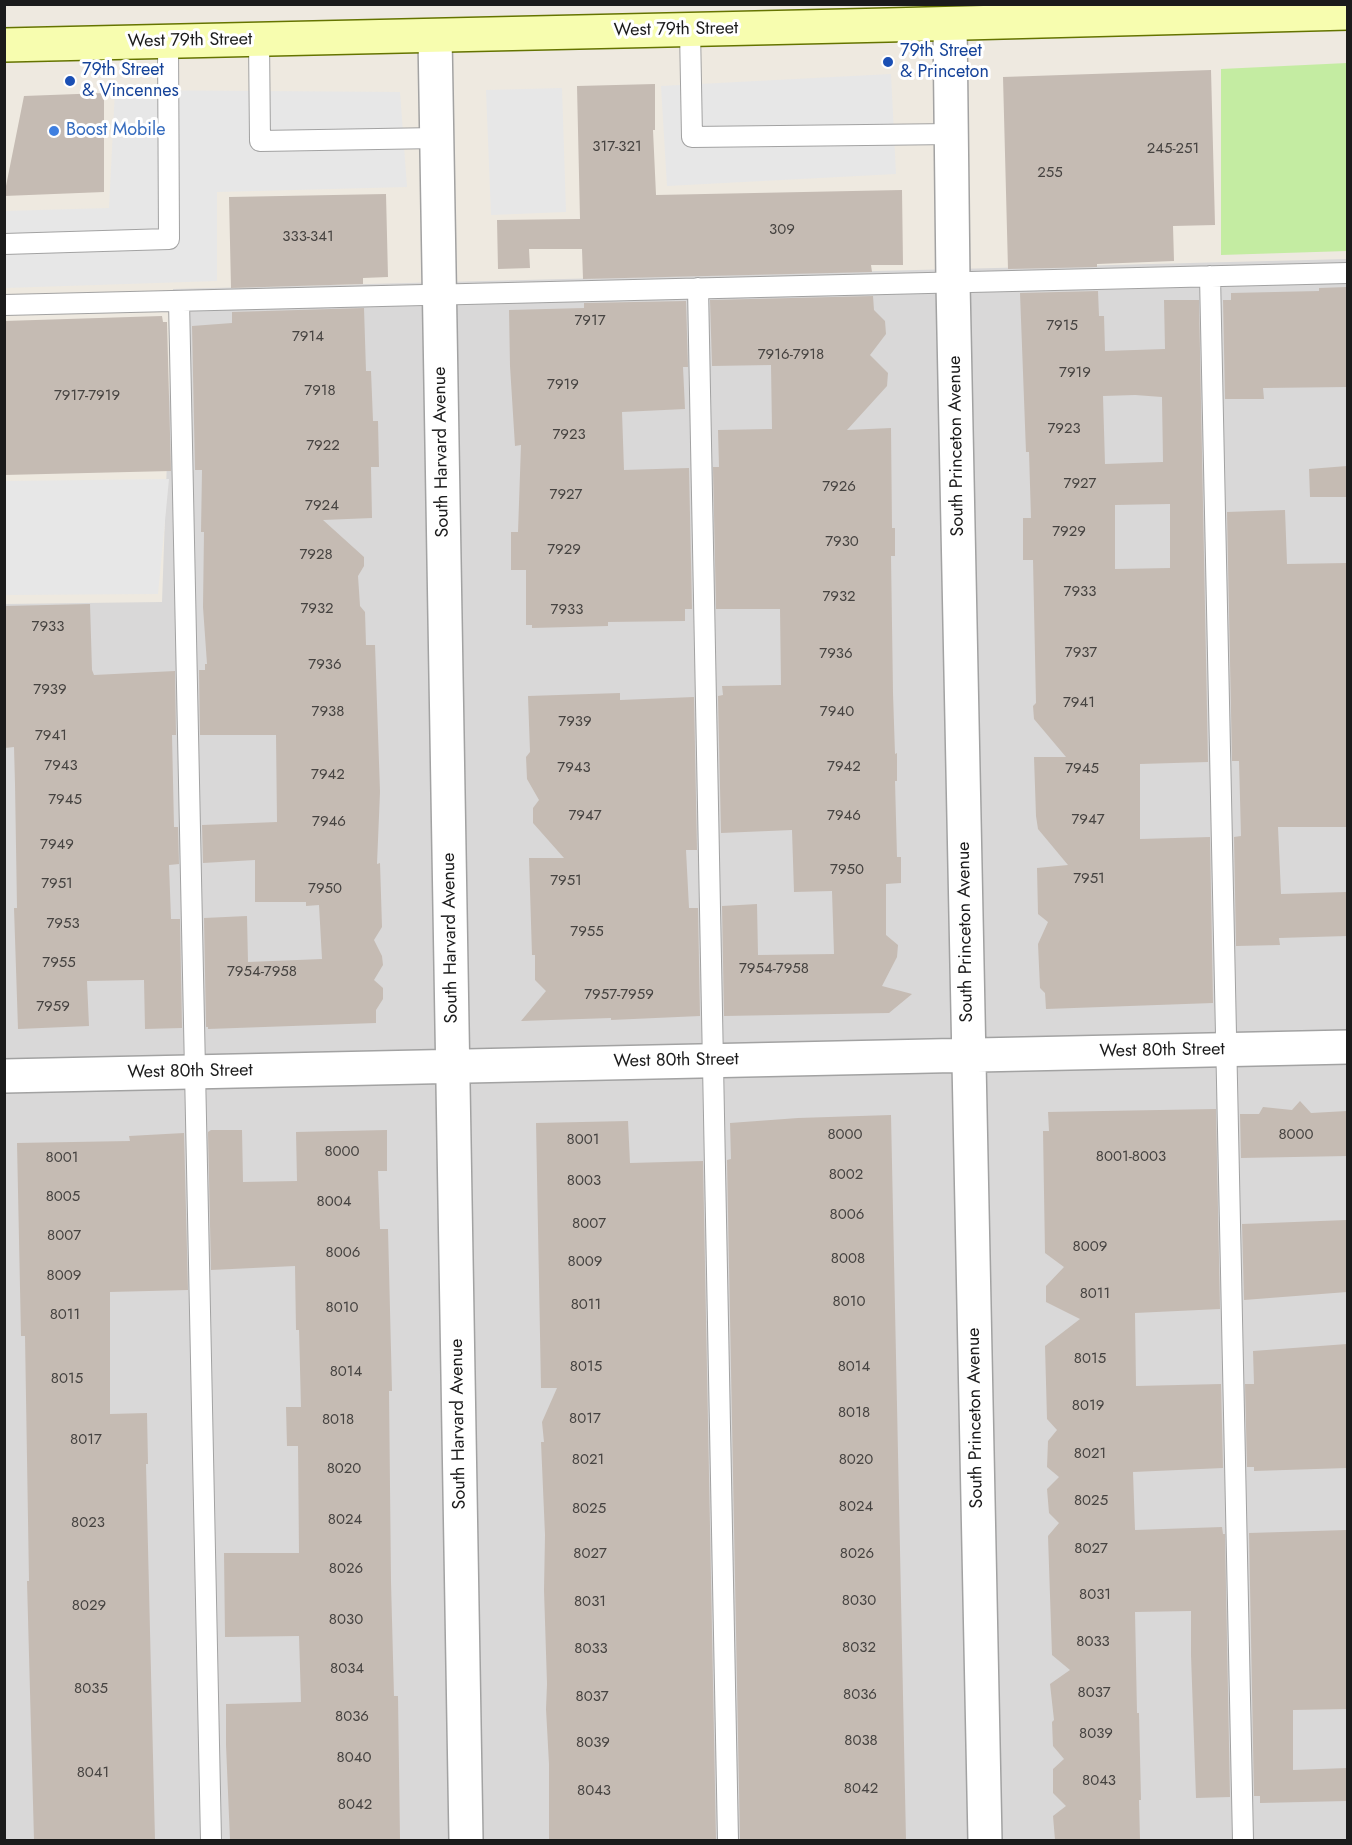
<!DOCTYPE html>
<html>
<head>
<meta charset="utf-8">
<style>
  body { margin:0 }
  #map { position:relative; width:1352px; height:1845px; overflow:hidden; background:#eee9e0; font-family:Jost,sans-serif }
  canvas { display:block }
  .frame { position:absolute; inset:0; border:6px solid #1b1b1b; pointer-events:none }
</style>
</head>
<body>
<div id="map">
<canvas width="1352" height="1845"></canvas>
<div class="frame"></div>
</div>
<script>
const context = document.querySelector('canvas').getContext('2d');
context.lineJoin = 'round';
function paint(path, color) {
  context.fillStyle = color;
  context.fill(path, 'evenodd');
}
function poly(rows) {
  const path = new Path2D();
  for (const r of rows) {
    path.moveTo(r[0], r[1]);
    for (let i = 2; i < r.length; i += 2) path.lineTo(r[i], r[i + 1]);
  }
  return path;
}
function stroke(path, color, width, dash) {
  context.strokeStyle = color;
  context.lineWidth = width;
  context.lineCap = dash ? 'butt' : 'round';
  context.setLineDash(dash || []);
  context.stroke(path);
}
function drawText(font, color, halo, rows, align = 'center') {
  context.font = font + ' Jost,sans-serif';
  context.lineWidth = 6;
  context.setLineDash([]);
  context.textBaseline = 'middle';
  context.strokeStyle = halo;
  context.fillStyle = color;
  for (const [text, x, y, turn = 0] of rows) {
    context.save();
    context.translate(x, y);
    context.rotate((+turn || 0) * Math.PI / 180);
    context.textAlign = isNaN(turn) ? turn : align;
    if (halo) context.strokeText(text, 0, 0);
    context.fillText(text, 0, 0);
    context.restore();
  }
}
const residential = poly([
  [1347,259,1347,1840,5,1840,4,604,162,602,173,289]
]);
const grass = poly([
  [1347,63,1347,251,1221,255,1221,69]
]);
const parking = poly([
  [891,74,896,174,667,186,661,86],
  [562,88,566,212,491,215,486,90],
  [115,90,400,92,407,187,217,192,217,281,5,288,4,211,109,208],
  [169,479,158,594,5,595,5,481]
]);
const building = poly([
  [1211,70,1215,225,1173,226,1174,261,1097,264,1097,267,1008,269,1003,77],
  [655,84,655,130,653,130,656,195,902,190,903,265,871,265,872,272,583,279,582,249,529,249,530,268,498,269,497,220,580,219,577,86],
  [104,93,104,192,4,196,24,96],
  [386,194,388,277,363,278,363,284,231,288,229,197],
  [1347,287,1347,387,1263,388,1264,399,1225,399,1223,300,1231,300,1231,293,1319,291,1319,288],
  [1098,291,1099,316,1104,316,1105,351,1165,349,1164,300,1199,300,1208,762,1140,764,1140,839,1210,837,1213,1003,1046,1009,1045,993,1040,988,1038,944,1048,922,1038,914,1037,868,1068,865,1038,829,1036,816,1034,757,1066,757,1034,719,1033,706,1036,703,1033,560,1023,560,1023,518,1031,518,1029,452,1026,452,1020,293],
  [1135,395,1162,397,1163,462,1105,464,1103,396],
  [1170,504,1170,568,1115,569,1115,505],
  [873,296,874,310,885,321,886,334,870,355,888,373,887,386,847,430,891,428,892,528,895,528,895,556,891,556,893,693,895,754,897,753,897,781,895,781,897,857,901,857,901,883,886,884,886,935,898,945,897,957,882,986,912,994,889,1013,724,1016,722,906,757,904,758,955,834,954,832,891,794,892,792,830,721,833,718,696,723,695,722,686,781,685,780,609,716,609,713,467,719,467,718,430,772,429,771,365,712,366,710,300],
  [686,301,688,367,683,367,685,409,622,412,624,470,689,468,692,609,685,609,685,621,608,622,608,626,532,628,532,625,526,625,526,570,511,570,511,532,518,532,521,445,515,446,510,366,509,310,584,308,584,303],
  [364,308,366,371,371,371,373,421,378,421,379,467,371,467,372,518,323,520,364,557,364,566,358,576,360,606,365,612,366,645,375,645,380,792,377,864,380,863,382,927,374,940,382,956,383,965,374,980,383,988,383,999,376,1010,376,1023,208,1029,208,1027,206,1027,204,918,247,916,248,962,322,959,319,905,306,906,306,902,255,902,255,860,203,863,202,825,277,822,276,735,200,735,199,670,205,670,205,664,207,664,203,607,204,532,201,532,202,470,195,470,192,326,232,323,232,312],
  [162,316,163,322,167,322,171,471,4,475,4,321],
  [1347,466,1347,497,1310,497,1309,469],
  [1285,510,1287,564,1347,563,1347,827,1278,827,1281,894,1347,892,1347,936,1279,938,1280,945,1236,946,1234,837,1241,836,1239,761,1232,761,1227,512],
  [90,604,92,670,94,675,175,671,176,735,172,735,174,827,178,827,179,864,169,865,171,919,180,919,182,1028,145,1029,144,980,87,981,89,1026,18,1029,14,908,17,908,15,784,14,747,5,748,4,606],
  [620,693,620,700,694,697,697,850,686,850,689,908,698,908,700,1016,611,1020,611,1018,521,1021,546,991,535,980,535,955,532,955,529,858,564,858,533,823,533,808,539,800,527,779,526,757,530,752,528,696],
  [1300,1101,1311,1113,1347,1111,1347,1156,1241,1158,1240,1114,1259,1114,1263,1107,1292,1110],
  [1216,1109,1220,1309,1135,1313,1136,1386,1221,1384,1223,1468,1133,1472,1135,1530,1222,1527,1223,1534,1225,1534,1230,1797,1196,1798,1191,1655,1191,1611,1135,1612,1137,1713,1139,1713,1141,1800,1139,1800,1140,1840,1055,1840,1053,1816,1066,1806,1053,1793,1053,1769,1064,1759,1053,1746,1052,1722,1054,1720,1050,1684,1070,1670,1052,1655,1048,1536,1059,1523,1049,1513,1047,1489,1059,1477,1047,1467,1048,1441,1057,1430,1047,1419,1045,1346,1080,1319,1046,1302,1046,1286,1064,1267,1045,1253,1043,1131,1049,1131,1048,1112],
  [891,1115,906,1840,740,1840,727,1160,731,1159,730,1123,798,1118],
  [628,1121,630,1163,703,1161,716,1840,549,1840,549,1764,546,1709,547,1684,544,1590,545,1535,541,1442,544,1442,542,1422,557,1388,541,1388,536,1123],
  [211,1130,242,1130,243,1182,297,1181,296,1132,387,1130,387,1171,378,1171,380,1229,388,1229,392,1391,389,1391,391,1582,394,1696,398,1696,400,1840,230,1840,226,1745,226,1704,301,1702,299,1636,225,1637,224,1553,299,1553,298,1446,287,1446,286,1407,301,1407,299,1330,296,1330,295,1266,211,1270,208,1132],
  [184,1133,188,1290,110,1292,110,1414,147,1413,148,1464,146,1464,155,1840,34,1840,27,1581,29,1581,25,1336,21,1336,17,1143,130,1141,129,1136],
  [1347,1220,1347,1292,1244,1300,1242,1224],
  [1347,1344,1347,1468,1254,1471,1254,1467,1247,1467,1245,1384,1254,1384,1253,1351],
  [1347,1530,1347,1709,1293,1710,1293,1770,1347,1768,1347,1801,1260,1803,1260,1796,1254,1796,1249,1533]
]);
const service = poly([
  [690,30,692,137,953,134],
  [259,40,260,141,437,138],
  [4,244,169,239,168,41],
  [1210,276,1243,1840],
  [698,288,728,1840],
  [179,301,211,1840],
  [4,305,1348,273]
]);
const minor = poly([
  [950,24,953,283,985,1840],
  [435,36,466,1840],
  [4,1076,1348,1047]
]);
const secondary = poly([
  [4,45,888,25,1348,13]
]);
const markers = [
  [888,62,6,"#1a4fb4"],
  [70,81,6,"#1a4fb4"],
  [54,131,6,"#3f7fe0"]
];
const numberNames = [
  ["317-321",617,147],
  ["245-251",1173,149],
  ["255",1050,173],
  ["309",782,230],
  ["333-341",308,237],
  ["7917",590,321],
  ["7915",1062,326],
  ["7914",308,337],
  ["7916-7918",791,355],
  ["7919",1075,373],
  ["7919",563,385],
  ["7918",320,391],
  ["7917-7919",87,396],
  ["7923",1064,429],
  ["7923",569,435],
  ["7922",323,446],
  ["7927",1080,484],
  ["7926",839,487],
  ["7927",566,495],
  ["7924",322,506],
  ["7929",1069,532],
  ["7930",842,542],
  ["7929",564,550],
  ["7928",316,555],
  ["7933",1080,592],
  ["7932",839,597],
  ["7932",317,609],
  ["7933",567,610],
  ["7933",48,627],
  ["7937",1081,653],
  ["7936",836,654],
  ["7936",325,665],
  ["7939",50,690],
  ["7941",1079,703],
  ["7938",328,712],
  ["7940",837,712],
  ["7939",575,722],
  ["7941",51,736],
  ["7943",61,766],
  ["7942",844,767],
  ["7943",574,768],
  ["7945",1082,769],
  ["7942",328,775],
  ["7945",65,800],
  ["7947",585,816],
  ["7946",844,816],
  ["7947",1088,820],
  ["7946",329,822],
  ["7949",57,845],
  ["7950",847,870],
  ["7951",1089,879],
  ["7951",566,881],
  ["7951",57,884],
  ["7950",325,889],
  ["7953",63,924],
  ["7955",587,932],
  ["7955",59,963],
  ["7954-7958",774,969],
  ["7954-7958",262,972],
  ["7957-7959",619,995],
  ["7959",53,1007],
  ["8000",845,1135],
  ["8000",1296,1135],
  ["8001",583,1140],
  ["8000",342,1152],
  ["8001-8003",1131,1157],
  ["8001",62,1158],
  ["8002",846,1175],
  ["8003",584,1181],
  ["8005",63,1197],
  ["8004",334,1202],
  ["8006",847,1215],
  ["8007",589,1224],
  ["8007",64,1236],
  ["8009",1090,1247],
  ["8006",343,1253],
  ["8008",848,1259],
  ["8009",585,1262],
  ["8009",64,1276],
  ["8011",1095,1294],
  ["8010",849,1302],
  ["8011",586,1305],
  ["8010",342,1308],
  ["8011",65,1315],
  ["8015",1090,1359],
  ["8015",586,1367],
  ["8014",854,1367],
  ["8014",346,1372],
  ["8015",67,1379],
  ["8019",1088,1406],
  ["8018",854,1413],
  ["8017",585,1419],
  ["8018",338,1420],
  ["8017",86,1440],
  ["8021",1090,1454],
  ["8021",588,1460],
  ["8020",856,1460],
  ["8020",344,1469],
  ["8025",1091,1501],
  ["8024",856,1507],
  ["8025",589,1509],
  ["8024",345,1520],
  ["8023",88,1523],
  ["8027",1091,1549],
  ["8027",590,1554],
  ["8026",857,1554],
  ["8026",346,1569],
  ["8031",1095,1595],
  ["8030",859,1601],
  ["8031",590,1602],
  ["8029",89,1606],
  ["8030",346,1620],
  ["8033",1093,1642],
  ["8032",859,1648],
  ["8033",591,1649],
  ["8034",347,1669],
  ["8035",91,1689],
  ["8037",1094,1693],
  ["8036",860,1695],
  ["8037",592,1697],
  ["8036",352,1717],
  ["8039",1096,1734],
  ["8038",861,1741],
  ["8039",593,1743],
  ["8040",354,1758],
  ["8041",93,1773],
  ["8043",1099,1781],
  ["8042",861,1789],
  ["8043",594,1791],
  ["8042",355,1805]
];
const streetNames = [
  ["West 79th Street",676,30,-1],
  ["West 79th Street",190,41,-1],
  ["South Princeton Avenue",957,446,-91],
  ["South Harvard Avenue",442,452,-91],
  ["South Princeton Avenue",966,932,-91],
  ["South Harvard Avenue",451,938,-91],
  ["West 80th Street",1162,1051,-1],
  ["West 80th Street",676,1061,-1],
  ["West 80th Street",190,1072,-1],
  ["South Princeton Avenue",976,1418,-91],
  ["South Harvard Avenue",459,1424,-91]
];
const transitNames = [
  ["79th Street",900,52],
  ["& Princeton",900,73],
  ["79th Street",82,71],
  ["& Vincennes",82,92]
];
const shopNames = [
  ["Boost Mobile",66,131]
];
paint(residential, '#d9d8d8');
paint(grass, '#c4eca2');
paint(parking, '#e7e7e7');
paint(building, '#c5bbb3');
stroke(service, '#a2a2a2', 22);
stroke(minor, '#a2a2a2', 36);
stroke(secondary, '#657400', 36);
stroke(service, '#fff', 20);
stroke(minor, '#fff', 33);
stroke(secondary, '#f7fdaf', 33);
for (const [x, y, r, color] of markers) {
  const dot = new Path2D();
  dot.arc(x, y, r, 0, 2 * Math.PI);
  context.fillStyle = color;
  context.fill(dot);
  stroke(dot, '#fff', 2);
}
drawText('15px', '#464341', null, numberNames);
drawText('18px', '#1b1b1b', '#fff', streetNames);
drawText('18px', '#164399', '#fff', transitNames, 'left');
drawText('18px', '#366cbe', '#fff', shopNames, 'left');
</script>
</body>
</html>
